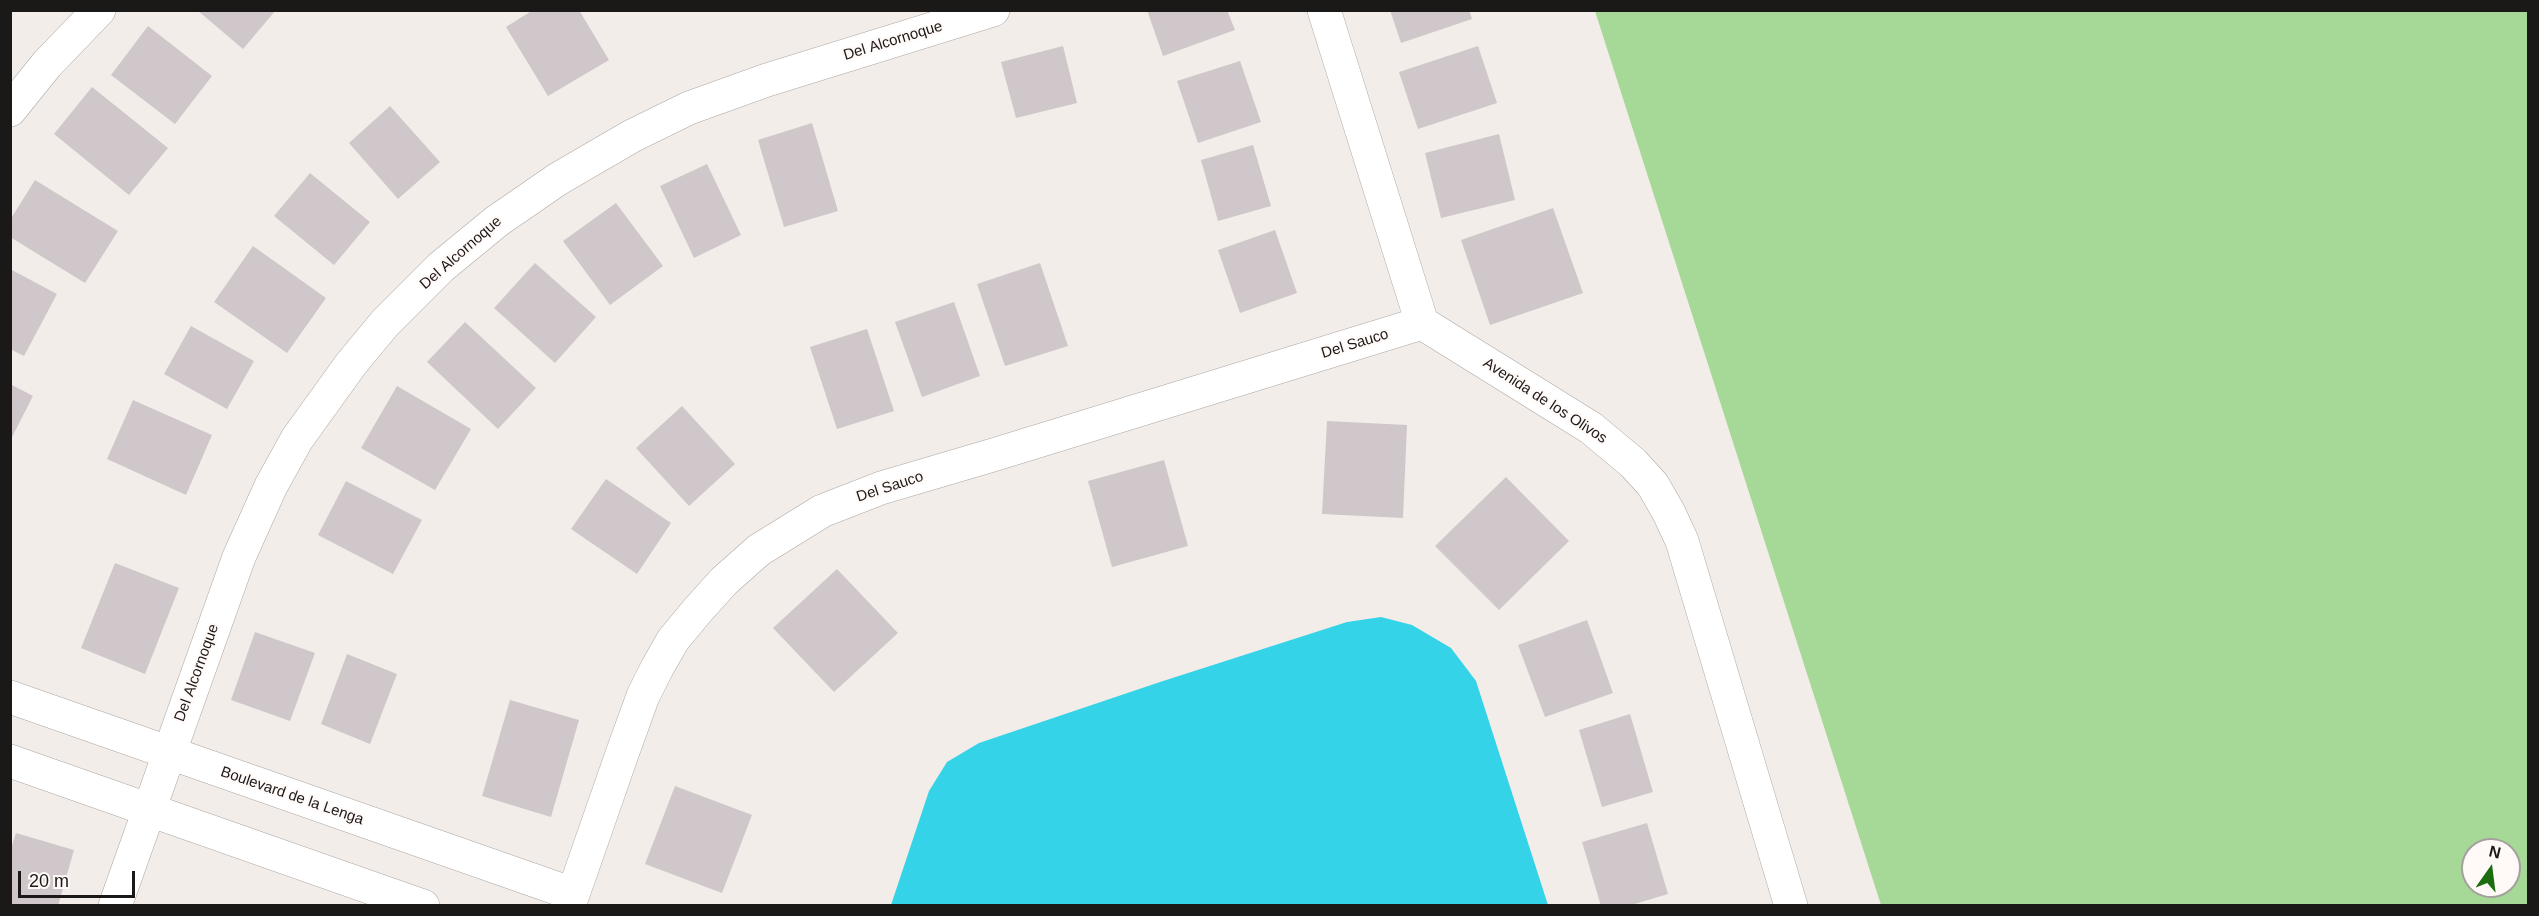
<!DOCTYPE html>
<html>
<head>
<meta charset="utf-8">
<style>
  body { margin:0 }
  #map { position:relative; width:2539px; height:916px; overflow:hidden; background:#f3ede9; font-family:Arial,sans-serif }
  canvas { display:block }
  .frame { position:absolute; inset:0; border:12px solid #1b1917; pointer-events:none }
  .north { position:absolute; left:2461px; top:838px; width:60px; height:60px; box-sizing:border-box; background:#fffaf8; border:2px solid #a4a09e; border-radius:50%; rotate:14deg; font-size:16px; font-weight:700; line-height:24px; text-align:center; color:#1b1917 }
  .north::after { content:''; display:block; margin:auto; width:21px; height:27px; background:#1d6c10; clip-path:polygon(50% 0,100% 100%,50% 72%,0 100%) }
  .scale { position:absolute; left:18px; top:871px; width:117px; height:27px; box-sizing:border-box; border:3px solid #1b1917; border-top:0; padding-left:8px; font-size:18px; line-height:21px; white-space:nowrap; color:#1b1917; -webkit-text-stroke:4px #fffaf8; paint-order:stroke }
</style>
</head>
<body>
<div id="map">
<canvas width="2539" height="916"></canvas>
<div class="frame"></div>
<div class="north">N</div>
<div class="scale">20 m</div>
</div>
<script>
const context = document.querySelector('canvas').getContext('2d');
context.lineJoin = 'round';
function paint(path, color) {
  context.fillStyle = color;
  context.fill(path, 'evenodd');
}
function poly(rows) {
  const path = new Path2D();
  for (const r of rows) {
    path.moveTo(r[0], r[1]);
    for (let i = 2; i < r.length; i += 2) path.lineTo(r[i], r[i + 1]);
  }
  return path;
}
function stroke(path, color, width, dash) {
  context.strokeStyle = color;
  context.lineWidth = width;
  context.lineCap = dash ? 'butt' : 'round';
  context.setLineDash(dash || []);
  context.stroke(path);
}
function drawText(font, color, halo, rows, align = 'center') {
  context.font = font + ' Arial,sans-serif';
  context.lineWidth = 4.5;
  context.setLineDash([]);
  context.textBaseline = 'middle';
  context.strokeStyle = halo;
  context.fillStyle = color;
  for (const [text, x, y, turn = 0] of rows) {
    context.save();
    context.translate(x, y);
    context.rotate((+turn || 0) * Math.PI / 180);
    context.textAlign = isNaN(turn) ? turn : align;
    if (halo) context.strokeText(text, 0, 0);
    context.fillText(text, 0, 0);
    context.restore();
  }
}
const green = poly([
  [1595,11,2528,11,2528,905,1881,905],
  [2473,850,2509,850,2509,886,2473,886]
]);
const water = poly([
  [1381,617,1412,625,1451,648,1476,681,1548,905,891,905,929,791,947,762,979,743,1160,682,1347,622]
]);
const building = poly([
  [197,10,276,10,243,49],
  [533,10,579,10,609,60,548,96,506,27],
  [1147,10,1227,10,1235,30,1163,56],
  [1390,10,1469,10,1472,19,1401,43],
  [148,26,212,76,175,124,111,75],
  [1063,46,1077,103,1016,118,1001,62],
  [1478,46,1497,103,1418,129,1399,72],
  [1240,61,1261,122,1198,143,1177,81],
  [92,87,168,148,129,195,54,134],
  [390,106,440,162,398,199,349,143],
  [812,123,838,211,784,227,758,140],
  [1499,134,1515,200,1441,218,1425,153],
  [1253,145,1271,206,1218,221,1201,160],
  [707,164,741,235,694,258,660,186],
  [310,173,370,222,334,265,274,216],
  [35,180,118,231,85,283,10,237,10,220],
  [616,203,663,266,610,305,563,241],
  [1553,208,1583,293,1490,325,1461,240],
  [1275,230,1297,293,1240,313,1218,250],
  [253,246,326,298,287,353,214,302],
  [535,263,596,317,555,363,494,308],
  [1040,263,1068,346,1005,366,977,284],
  [10,269,57,294,24,356,10,349],
  [954,302,980,376,922,397,895,322],
  [465,322,536,388,498,429,427,362],
  [191,326,254,361,227,409,164,374],
  [867,329,894,411,837,429,810,347],
  [10,384,33,396,10,441],
  [397,386,471,429,435,490,361,448],
  [133,400,212,435,186,495,107,459],
  [682,406,735,464,689,506,636,448],
  [1327,421,1407,425,1403,518,1322,514],
  [1164,460,1188,546,1112,567,1088,481],
  [1506,477,1569,541,1499,610,1435,546],
  [606,479,671,523,637,574,571,529],
  [346,481,422,520,393,574,318,535],
  [115,563,179,588,145,674,81,648],
  [837,569,898,633,834,692,773,628],
  [1587,620,1613,693,1545,717,1518,645],
  [255,632,315,653,290,721,231,700],
  [347,654,397,674,370,744,321,724],
  [510,700,579,720,551,817,482,796],
  [1630,714,1653,792,1602,807,1579,730],
  [675,786,752,815,722,893,645,864],
  [1647,823,1668,894,1628,906,1601,906,1582,842],
  [16,833,74,850,58,906,10,906,10,852]
]);
const minor = poly([
  [1324,10,1422,323,1591,428,1633,463,1653,485,1669,513,1682,541,1791,906],
  [10,110,47,64,99,10],
  [10,697,573,894],
  [10,761,423,906],
  [115,906,239,557,271,486,297,439,351,364,385,323,441,267,497,221,558,179,632,136,689,108,767,80,993,10],
  [569,906,622,754,643,696,657,668,673,640,697,611,724,581,759,550,822,511,881,488,993,455,1422,323]
]);
const streetNames = [
  ["Del Alcornoque",893,41,-17],
  ["Del Alcornoque",461,253,-41],
  ["Del Sauco",1355,344,-17],
  ["Avenida de los Olivos",1545,401,33],
  ["Del Sauco",890,487,-18],
  ["Del Alcornoque",197,673,-70],
  ["Boulevard de la Lenga",292,796,19]
];
paint(green, '#a6d897');
paint(water, '#34d3e8');
paint(building, '#cfc7c9');
stroke(minor, '#ada7a3', 34);
stroke(minor, '#fff', 33);
drawText('15px', '#1b1917', '#fffaf8', streetNames);
</script>
</body>
</html>
